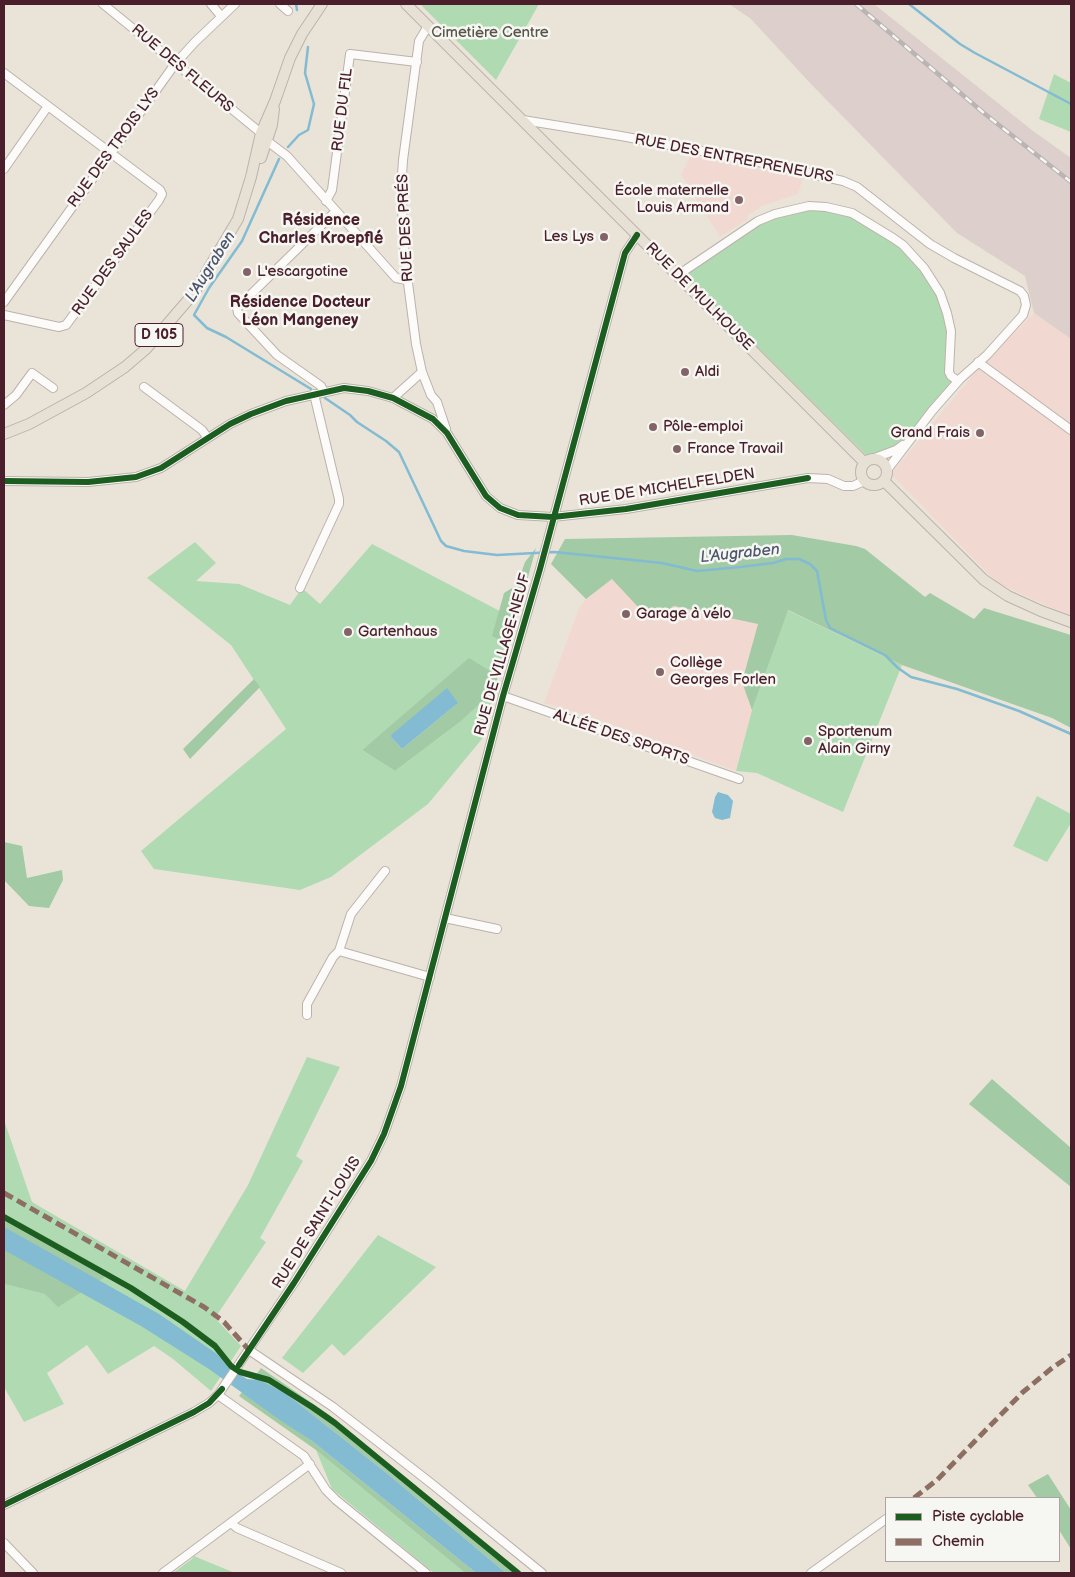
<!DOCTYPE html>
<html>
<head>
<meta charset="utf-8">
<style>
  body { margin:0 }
  #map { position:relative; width:1075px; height:1577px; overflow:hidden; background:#eae4d8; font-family:"Balsamiq Sans",sans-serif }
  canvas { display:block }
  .frame { position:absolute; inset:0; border:5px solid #4a1f2b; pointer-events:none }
  .legend { position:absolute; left:885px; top:1497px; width:175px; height:65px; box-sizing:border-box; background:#f6f6f2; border:1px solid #b1a0a2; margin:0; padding:6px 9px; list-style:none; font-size:15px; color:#4a1f2b }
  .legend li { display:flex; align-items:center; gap:10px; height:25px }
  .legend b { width:25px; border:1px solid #b1a0a2 }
</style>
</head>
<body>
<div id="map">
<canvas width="1075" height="1577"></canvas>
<div class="frame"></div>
<ul class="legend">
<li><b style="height:6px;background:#1b5e20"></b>Piste cyclable</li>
<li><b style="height:6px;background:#8d6e63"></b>Chemin</li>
</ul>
</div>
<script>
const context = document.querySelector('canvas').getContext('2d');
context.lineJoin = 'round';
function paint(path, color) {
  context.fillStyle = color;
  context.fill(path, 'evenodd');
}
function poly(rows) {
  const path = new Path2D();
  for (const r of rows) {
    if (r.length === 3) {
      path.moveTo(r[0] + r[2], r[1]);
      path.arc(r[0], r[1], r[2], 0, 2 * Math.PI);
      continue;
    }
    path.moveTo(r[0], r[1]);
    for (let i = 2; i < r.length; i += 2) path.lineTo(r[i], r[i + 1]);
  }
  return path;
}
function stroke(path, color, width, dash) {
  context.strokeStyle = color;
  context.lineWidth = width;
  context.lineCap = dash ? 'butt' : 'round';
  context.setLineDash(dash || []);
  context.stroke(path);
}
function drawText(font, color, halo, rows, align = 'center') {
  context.font = font + ' "Balsamiq Sans",sans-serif';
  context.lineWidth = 5;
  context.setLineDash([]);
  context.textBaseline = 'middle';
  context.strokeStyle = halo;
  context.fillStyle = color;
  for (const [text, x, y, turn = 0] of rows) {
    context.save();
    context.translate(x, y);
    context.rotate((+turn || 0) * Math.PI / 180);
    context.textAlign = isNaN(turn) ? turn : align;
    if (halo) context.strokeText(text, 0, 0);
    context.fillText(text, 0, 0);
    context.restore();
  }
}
const built = poly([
  [691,155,803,178,798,194,762,206,747,216,748,219,720,237,681,174],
  [1034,313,1071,339,1071,617,996,582,891,474,977,370],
  [612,579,674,606,787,610,752,710,736,771,586,715,544,703,579,608,586,599]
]);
const industrial = poly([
  [729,4,874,4,1033,131,1071,158,1071,339,1034,313,1025,276,957,233,811,84,751,19]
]);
const green = poly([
  [420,4,539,4,496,80],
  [1054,74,1071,83,1071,132,1039,119],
  [791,209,840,210,881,229,924,268,947,313,949,372,958,381,910,439,879,454,867,456,681,271,758,221],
  [195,542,216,563,196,581,239,584,290,605,302,588,320,604,372,544,513,618,498,676,469,659,362,750,395,771,460,722,494,691,482,739,428,804,331,877,300,890,154,869,141,851,286,729,231,645,147,578],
  [787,610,902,665,843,812,757,773,736,771,752,710],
  [1037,796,1071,814,1071,823,1047,862,1013,846],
  [307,1057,340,1067,296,1156,303,1161,260,1238,266,1242,215,1318,241,1346,211,1391,173,1359,154,1346,108,1374,87,1345,47,1373,64,1404,24,1422,4,1387,4,1284,46,1294,110,1273,4,1213,4,1120,32,1202,185,1291,248,1185],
  [378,1235,436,1267,344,1356,332,1344,303,1373,282,1358],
  [316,1450,465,1573,434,1573,332,1489],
  [194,1556,201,1559,235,1573,173,1573,192,1559]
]);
const forest = poly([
  [792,535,856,546,865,549,925,597,930,593,974,619,984,608,1071,635,1071,728,1052,718,902,665,788,610,752,710,742,682,758,624,674,606,651,621,612,579,586,599,551,564,565,539],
  [536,548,510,642,502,641,492,636,504,593,517,585,525,562],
  [469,658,498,676,494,691,460,722,395,771,362,750],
  [458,703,402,749,390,736],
  [254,679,260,687,190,759,183,749],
  [4,842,22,846,27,878,62,870,63,880,49,908,29,906,4,880],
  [992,1079,1071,1148,1071,1187,969,1104],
  [4,1213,111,1273,58,1307,45,1294,4,1284],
  [261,1368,328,1414,519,1573,506,1573,389,1475,284,1392,253,1379],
  [242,1392,312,1441,476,1573,465,1573,316,1450,239,1396],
  [1048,1474,1071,1510,1071,1549,1059,1530,1059,1498,1037,1498,1028,1485]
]);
const water = poly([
  [447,688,458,703,402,749,390,736],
  [718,792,728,795,733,801,730,818,722,820,715,818,712,812,715,797],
  [4,1227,159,1314,217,1354,229,1368,247,1379,258,1380,284,1392,389,1475,506,1573,476,1573,312,1441,280,1420,209,1369,141,1326,4,1250]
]);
const stream = poly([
  [296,4,297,10],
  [909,4,960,44,975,53,1071,104],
  [288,147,299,135,308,130,314,104,305,73,308,47],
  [279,159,242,241,209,288,194,315,207,328,226,337,311,389],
  [325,398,350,415,357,422,386,441,399,452,441,541,446,546,464,551,497,555,554,552,584,555,662,563,697,571,740,567,773,563,786,559,799,559,810,564,817,571,826,620,830,628,885,655,898,668,911,677,957,689,1019,711,1071,734]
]);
const minor = poly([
  [103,4,261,133],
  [211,4,221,16],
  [280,4,288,11],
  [428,26,419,41,403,160,401,191,405,260,416,344,422,372,431,395,437,402,446,429],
  [4,73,160,190,162,194,159,200,66,325,59,327,4,315],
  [523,120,621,136,745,159,843,181,857,187,930,244,954,258,1020,291,1024,296,1026,305,1023,315,987,355,960,379,932,411,887,470],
  [267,141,287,156,396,278,407,280],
  [4,169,48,106],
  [326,201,332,190,350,54,417,62],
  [678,275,758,221,775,214,809,206,826,207,852,213,893,238,903,245,924,268,940,293,947,313,951,331,949,372,951,376,958,381],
  [4,302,175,64,195,42,235,4],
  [978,362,1071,430],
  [144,387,202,430,207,437],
  [324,392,321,386,277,355,238,313,237,308,336,211],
  [393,398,422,372],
  [4,405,16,395,32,373,53,388],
  [872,459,896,450,903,445],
  [4,481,88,482,136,477,161,468,230,424,251,414,286,401,344,388,368,391,393,398,433,419,447,433,486,496,500,508,518,515,553,517,626,509,808,478,828,479,844,486,853,486,864,481],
  [300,588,339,504,339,499,314,394],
  [503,696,739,779],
  [445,918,497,929],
  [339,951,430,977],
  [307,1015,307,1004,333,957,339,951,351,914,385,871],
  [249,1350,333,1407,377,1441,432,1484,542,1573],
  [218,1395,304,1456,326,1490,336,1500,426,1573],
  [4,1505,194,1412,209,1403,218,1395,294,1283,371,1161,384,1134,401,1086,503,696,540,569,625,253,637,235],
  [231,1523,237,1528,341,1573],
  [4,1543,33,1573],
  [163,1573,310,1464],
  [811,1573,886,1519]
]);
const major = poly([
  [406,4,865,463],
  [261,158,272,125,274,109],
  [4,434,29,424,86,393,125,367,146,349,194,293,238,219,251,177,261,133,275,101,290,58,302,34,322,4],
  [874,472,13],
  [884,481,984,580,1008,596,1041,611,1071,622]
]);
const rail = poly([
  [856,4,985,114,1071,182]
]);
const quiet = poly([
  [4,1193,204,1307,224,1322,249,1350],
  [914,1498,937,1480,1023,1392,1052,1368,1071,1355]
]);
const cycleway = poly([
  [4,481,88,482,136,477,161,468,230,424,251,414,286,401,344,388,368,391,393,398,433,419,447,433,486,496,500,508,518,515,553,517,626,509,808,478],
  [4,1217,131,1288,183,1322,215,1346,231,1366,240,1372,269,1380,312,1407,335,1423,518,1573],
  [239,1365,294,1283,371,1161,384,1134,401,1086,503,696,540,569,625,253,637,235],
  [4,1505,194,1412,209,1403,222,1389]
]);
const markers = [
  [739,200,5,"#826468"],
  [604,237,5,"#826468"],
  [247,272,5,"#826468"],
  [685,372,5,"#826468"],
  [653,427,5,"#826468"],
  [980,433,5,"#826468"],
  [677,449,5,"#826468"],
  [626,614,5,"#826468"],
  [348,632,5,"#826468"],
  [660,672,5,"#826468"],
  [808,741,5,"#826468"]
];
const shields = [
  [159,335,48]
];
const shieldNames = [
  ["D 105",159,335]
];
const parkNames = [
  ["Cimetière Centre",490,33]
];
const streetNames = [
  ["RUE DES FLEURS",182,69,40],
  ["RUE DU FIL",343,110,-83],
  ["RUE DES TROIS LYS",114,148,-54],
  ["RUE DES ENTREPRENEURS",734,159,11],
  ["RUE DES PRÉS",406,228,-93],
  ["RUE DES SAULES",113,263,-54],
  ["RUE DE MULHOUSE",699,297,45],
  ["RUE DE MICHELFELDEN",667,488,-9],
  ["RUE DE VILLAGE-NEUF",503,655,-74],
  ["ALLÉE DES SPORTS",621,738,19],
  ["RUE DE SAINT-LOUIS",317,1223,-58]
];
const poiNames = [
  ["École maternelle",729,191,"right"],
  ["Louis Armand",729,208,"right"],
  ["Les Lys",594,237,"right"],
  ["L'escargotine",257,272],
  ["Aldi",695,372],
  ["Pôle-emploi",663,427],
  ["Grand Frais",970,433,"right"],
  ["France Travail",687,449],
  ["Garage à vélo",636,614],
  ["Gartenhaus",358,632],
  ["Collège",670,663],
  ["Georges Forlen",670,680],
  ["Sportenum",818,732],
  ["Alain Girny",818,749]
];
const neighbourhoodNames = [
  ["Résidence",321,221],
  ["Charles Kroepflé",321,239],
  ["Résidence Docteur",300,303],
  ["Léon Mangeney",300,321]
];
const waterNames = [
  ["L'Augraben",211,267,-58],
  ["L'Augraben",740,554,-6]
];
paint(built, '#f1d9d1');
paint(industrial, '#ddcfcc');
paint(green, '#b0dab2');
paint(forest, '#a2caa5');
paint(water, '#82bbd2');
stroke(stream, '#82bbd2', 2.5);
stroke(minor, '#bbb2ac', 10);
stroke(major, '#bbb2ac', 12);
stroke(minor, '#fcfbf9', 8);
stroke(major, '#e7e1d5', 10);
stroke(rail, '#bab4b3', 4.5);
stroke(rail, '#f6f6f2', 2.5, [8]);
stroke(quiet, '#8d6e63', 5, [10, 5]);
stroke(cycleway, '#1b5e20', 6);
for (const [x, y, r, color] of markers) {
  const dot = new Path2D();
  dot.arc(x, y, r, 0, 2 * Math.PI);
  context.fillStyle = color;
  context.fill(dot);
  stroke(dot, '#f6f6f2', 2);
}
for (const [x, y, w] of shields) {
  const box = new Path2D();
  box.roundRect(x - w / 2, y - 11.5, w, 23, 4);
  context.fillStyle = '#f6f6f2';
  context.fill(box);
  stroke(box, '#4a1f2b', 1);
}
drawText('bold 14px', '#4a1f2b', null, shieldNames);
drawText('15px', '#5a554a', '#f6f6f2', parkNames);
drawText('15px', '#4a1f2b', '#f6f6f2', streetNames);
drawText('15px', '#4a1f2b', '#f6f6f2', poiNames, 'left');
drawText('bold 16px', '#4a1f2b', '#f6f6f2', neighbourhoodNames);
drawText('italic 16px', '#4e566d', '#f6f6f2', waterNames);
</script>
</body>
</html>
